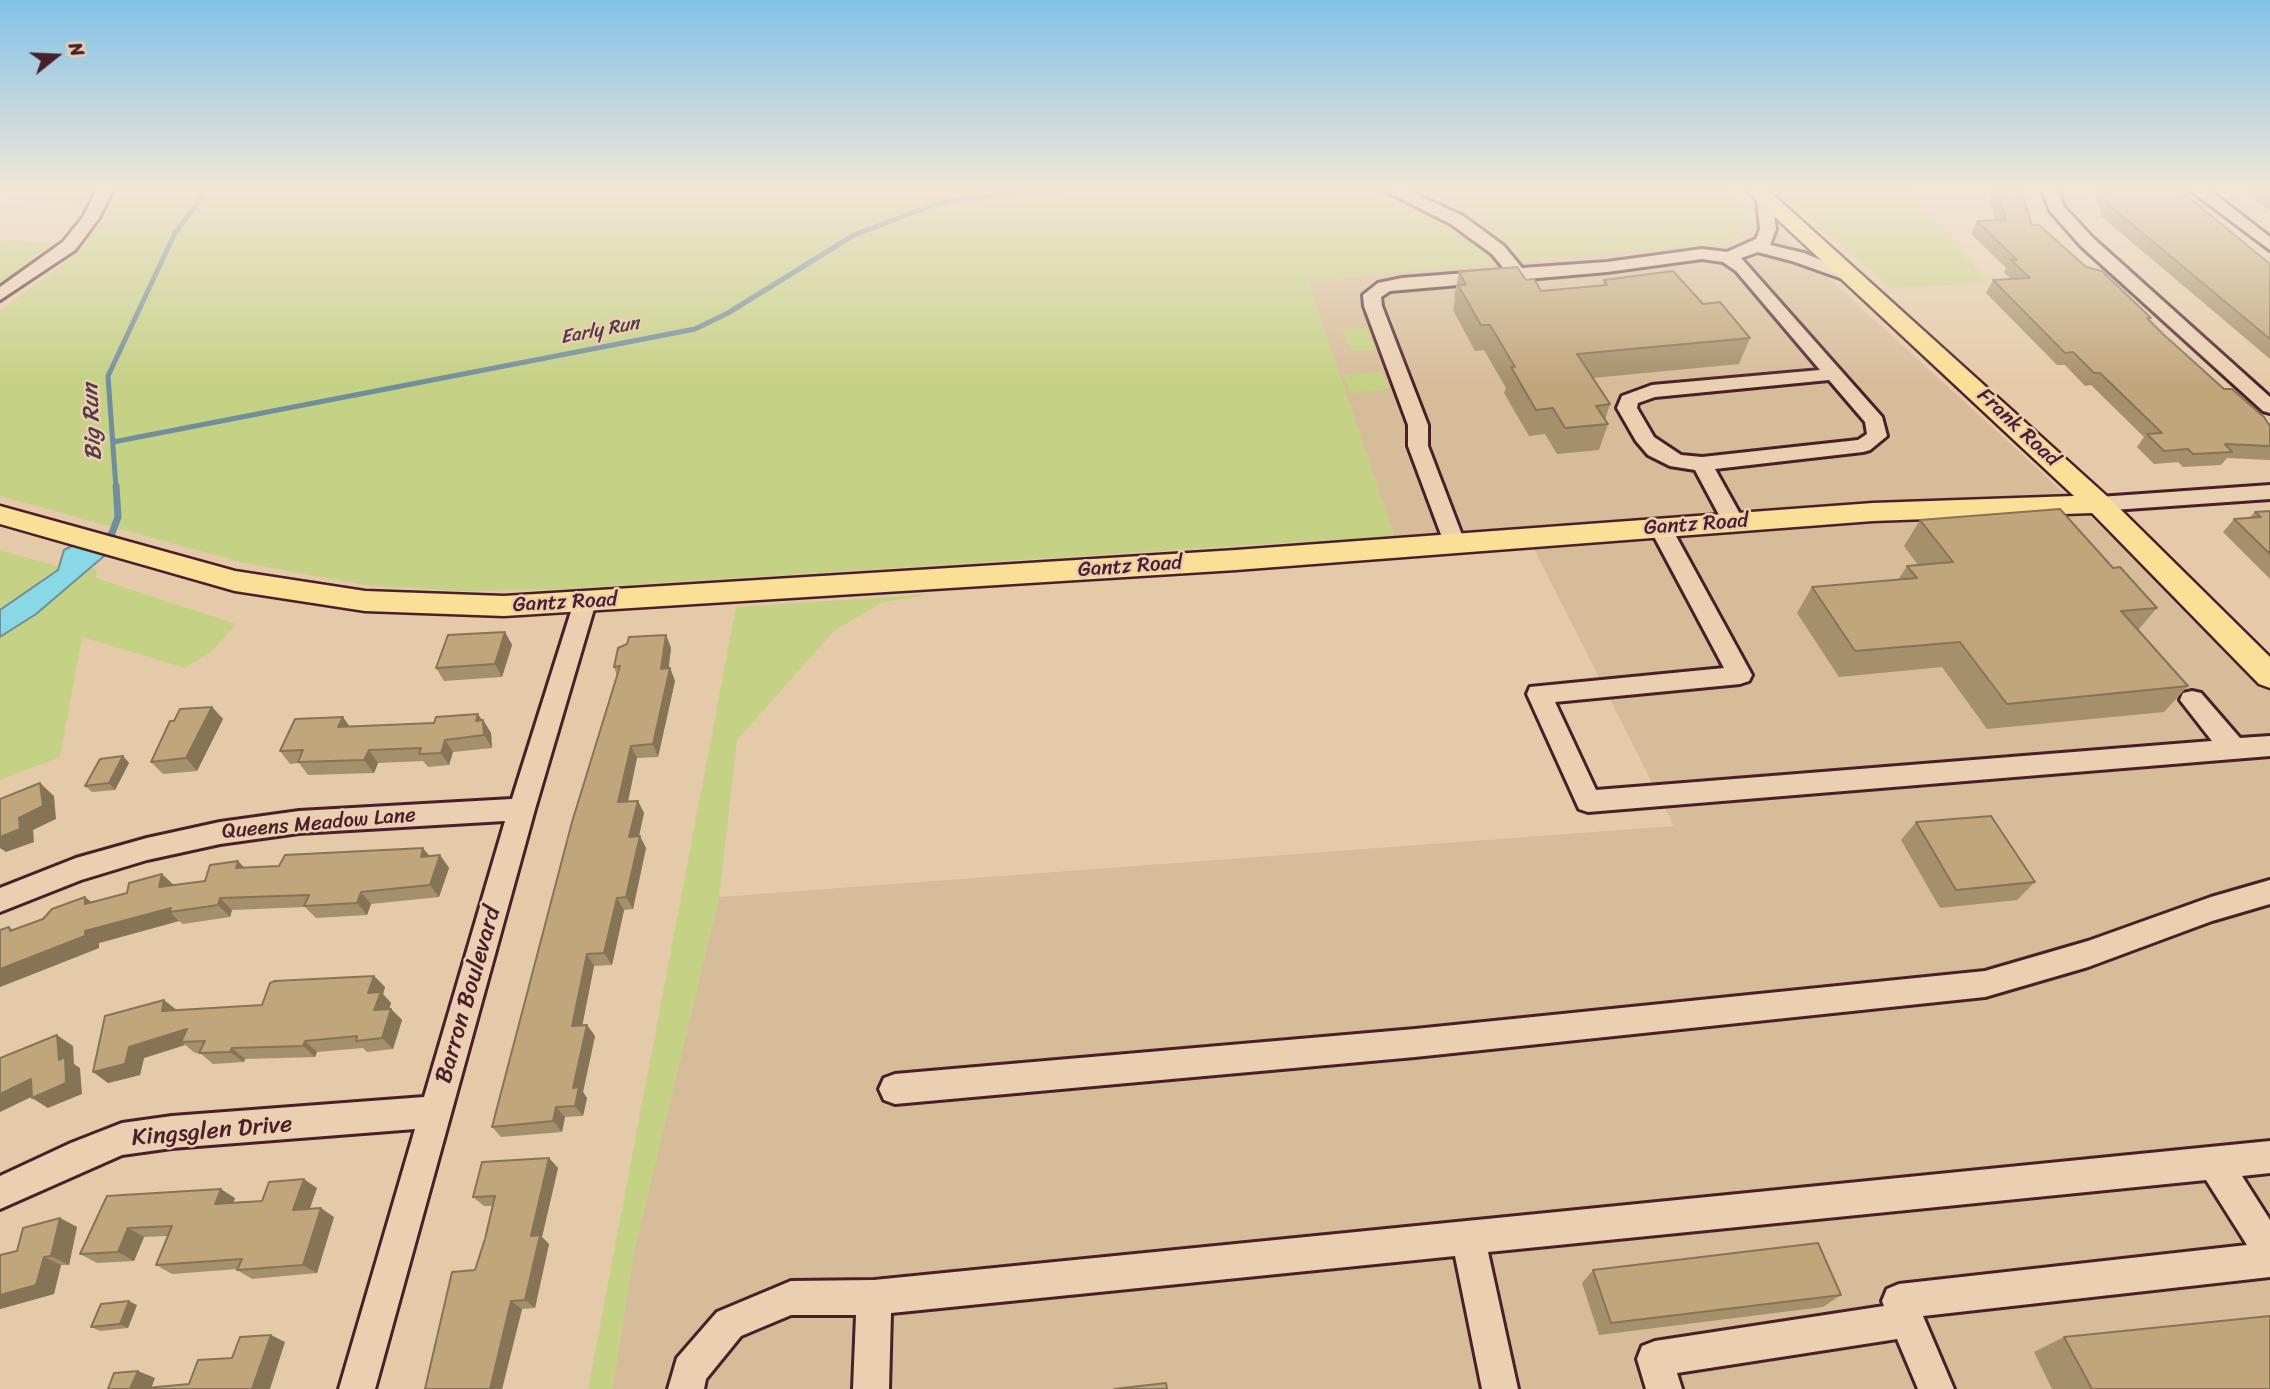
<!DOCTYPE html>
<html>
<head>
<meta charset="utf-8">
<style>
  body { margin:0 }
  #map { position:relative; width:2270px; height:1389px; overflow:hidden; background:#e5caa9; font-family:Sriracha,sans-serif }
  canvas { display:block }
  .north { position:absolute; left:21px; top:21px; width:70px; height:70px; -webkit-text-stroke:5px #eacfb1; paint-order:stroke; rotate:72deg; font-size:19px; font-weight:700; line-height:28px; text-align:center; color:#4a1f2b }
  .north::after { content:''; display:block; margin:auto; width:24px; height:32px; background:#4a1f2b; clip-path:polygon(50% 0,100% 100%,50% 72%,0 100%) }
</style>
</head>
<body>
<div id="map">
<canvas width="2270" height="1389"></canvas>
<div class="north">N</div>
</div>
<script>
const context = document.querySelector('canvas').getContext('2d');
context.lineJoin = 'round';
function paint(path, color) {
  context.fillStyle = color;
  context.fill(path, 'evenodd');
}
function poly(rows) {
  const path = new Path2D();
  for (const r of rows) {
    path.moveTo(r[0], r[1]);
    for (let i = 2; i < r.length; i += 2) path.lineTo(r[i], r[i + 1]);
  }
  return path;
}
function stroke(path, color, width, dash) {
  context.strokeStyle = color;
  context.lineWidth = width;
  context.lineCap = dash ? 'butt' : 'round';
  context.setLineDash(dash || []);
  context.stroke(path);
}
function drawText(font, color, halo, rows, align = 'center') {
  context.font = font + ' Sriracha,sans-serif';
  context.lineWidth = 5;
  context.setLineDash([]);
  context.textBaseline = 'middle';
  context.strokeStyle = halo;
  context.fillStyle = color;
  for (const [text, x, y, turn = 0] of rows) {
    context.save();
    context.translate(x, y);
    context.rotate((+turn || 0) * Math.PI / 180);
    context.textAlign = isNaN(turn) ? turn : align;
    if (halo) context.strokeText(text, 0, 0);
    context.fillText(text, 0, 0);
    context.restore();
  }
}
const built = poly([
  [1764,219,2270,681,2270,1389,612,1389,634,1252,719,897,1674,826,1523,527,1394,536,1308,281,1723,243,1738,237]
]);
const green = poly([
  [0,190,99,190,94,200,84,205,0,199],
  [117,190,1376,190,1460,227,1483,245,1495,264,1308,281,1394,536,564,589,467,591,372,586,244,563,0,496,0,311,66,262,101,224],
  [1402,190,1727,190,1759,222,1723,243,1514,262,1501,242,1485,229],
  [1775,190,1909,190,1988,283,1892,288],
  [0,241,61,243,0,293],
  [1367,328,1376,350,1351,351,1343,329],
  [1381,371,1390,389,1350,393,1342,375],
  [0,550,81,573,92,568,97,570,96,578,236,624,213,650,185,668,82,637,60,757,0,780],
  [933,594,883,602,834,631,737,740,719,897,634,1252,612,1389,588,1389,736,607]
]);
const water = poly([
  [80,542,110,551,36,614,0,637,0,610,58,570,64,550,80,542]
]);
const streamFar1 = poly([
  [113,442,695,329,728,313,854,235,933,205,963,199,1068,190],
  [116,488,108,376,175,233,207,190]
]);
const stream = poly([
  [101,543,112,533,118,517,116,486]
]);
const minor = poly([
  [97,190,113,190,99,218,75,250,0,300,0,287,63,242,83,217,97,190],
  [1384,190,1406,190,1463,216,1504,246,1522,268,1607,262,1702,249,1727,252,1756,239,1760,229,1757,199,1765,194,1771,196,1776,229,1770,245,1804,253,1863,278,1854,283,1792,261,1758,252,1741,258,1882,417,1887,436,1870,450,1863,452,1715,469,1745,523,1742,528,1734,530,1726,528,1695,470,1670,466,1648,455,1636,441,1617,408,1622,396,1652,385,1820,370,1736,271,1723,262,1702,259,1607,272,1390,291,1381,297,1382,306,1428,425,1428,446,1465,543,1462,548,1446,548,1408,446,1408,425,1364,306,1363,295,1378,283,1402,278,1505,270,1492,254,1451,224,1384,190],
  [1829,380,1865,422,1867,434,1858,440,1702,457,1681,455,1654,437,1637,408,1638,403,1655,397,1829,380],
  [2042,190,2058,190,2064,207,2093,238,2270,397,2270,413,2263,411,2081,246,2050,211,2042,190],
  [2190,190,2209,190,2270,237,2270,250,2190,190],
  [2270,485,2270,499,2099,511,2088,504,2099,497,2270,485],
  [1660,520,1668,522,1671,527,1752,675,1749,681,1740,684,1555,702,1596,790,2212,741,2180,700,2183,693,2192,691,2201,693,2240,738,2270,736,2270,756,1588,812,1579,809,1527,694,1530,687,1724,668,1649,527,1652,522,1660,520],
  [585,594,593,596,596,602,535,809,375,1389,339,1389,415,1129,172,1148,122,1155,0,1209,0,1176,71,1143,122,1123,172,1116,424,1097,505,821,299,833,220,844,147,860,81,880,0,912,0,888,76,858,147,838,220,822,299,811,512,799,574,602,577,596,585,594],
  [2270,880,2270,904,2212,921,2088,967,1985,997,1415,1057,895,1104,884,1100,879,1089,884,1078,895,1074,1415,1029,1985,971,2088,941,2211,897,2270,880],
  [2270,1141,2270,1173,2242,1176,2270,1220,2270,1277,1923,1316,1954,1389,1918,1389,1897,1339,1677,1373,1682,1389,1646,1389,1637,1359,1642,1346,1655,1341,1884,1306,1882,1301,1887,1289,1899,1284,2247,1245,2206,1180,1488,1252,1518,1389,1482,1389,1455,1256,891,1313,889,1389,853,1389,856,1315,791,1315,741,1336,706,1379,704,1389,668,1389,677,1358,717,1312,791,1281,874,1280,2270,1141]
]);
const major = poly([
  [1746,190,1768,190,2109,498,2270,657,2270,688,2259,684,2092,513,1873,521,1236,570,504,616,365,611,235,591,0,524,0,506,235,571,365,591,504,596,1236,550,1873,503,2074,496,1746,190]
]);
const wall = poly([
  [1987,190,2021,190,2032,225,2151,318,2149,320,2163,334,2224,389,2270,426,2270,460,2227,458,2221,465,2183,467,2178,462,2154,464,2137,447,2144,437,2091,385,2085,386,2065,365,2057,365,1986,293,1993,280,2011,279,2004,272,2006,268,1971,234,1977,221,1996,221],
  [2094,190,2180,190,2270,264,2270,359,2102,217],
  [2242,190,2270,190,2270,211],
  [1459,272,1526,280,1541,291,1602,286,1604,280,1703,304,1750,338,1739,364,1593,378,1610,404,1605,420,1608,424,1599,450,1557,454,1545,434,1529,436,1504,393,1506,388,1484,350,1475,351,1453,310,1455,299,1454,297],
  [2270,511,2270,579,2223,532,2234,519,2249,518,2255,512],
  [1920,520,2113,568,2157,608,2138,630,2188,686,2164,712,1987,729,1942,667,1839,677,1797,613,1812,587,1898,580,1907,566,1918,565,1904,546],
  [505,632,512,645,502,677,444,681,436,668],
  [666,635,671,648,668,668,670,668,675,681,658,757,637,758,628,802,638,801,644,813,639,836,646,848,633,909,624,910,612,965,594,966,582,1026,587,1025,595,1036,583,1092,587,1098,583,1116,565,1117,562,1132,501,1137,492,1127,617,675,614,667],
  [212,707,223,719,197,771,163,774,151,762],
  [483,720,491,733,492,748,453,752,449,765,428,767,423,761,378,763,374,773,308,775,299,763,290,764,280,751,350,727],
  [123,756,129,763,115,790,92,792,85,786],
  [1916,822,2035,882,2017,900,1940,908,1901,840],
  [440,855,449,868,439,897,371,904,367,915,316,918,305,907,232,910,230,917,183,924,179,921,99,943,99,948,0,987,0,930,9,927,14,930,91,902,174,885,205,881,245,868],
  [374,976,385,987,383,994,391,1003,389,1009,391,1009,402,1020,393,1049,367,1052,363,1048,317,1052,315,1057,245,1059,244,1062,213,1064,200,1053,195,1053,185,1045,144,1058,140,1075,108,1083,164,1000,176,1010,262,1005],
  [549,1158,558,1168,542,1237,549,1244,535,1308,522,1309,502,1389,425,1389,475,1270,485,1239,493,1206,484,1206,473,1197],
  [317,1188,310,1208,334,1217,317,1273,252,1279,237,1270,238,1269,172,1274,156,1265,167,1236,144,1237,134,1261,97,1263,80,1254,107,1196,235,1198,233,1202,262,1201],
  [60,1218,77,1227,69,1265,61,1265,54,1294,0,1309,0,1255,17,1251],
  [1593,1270,1841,1295,1823,1307,1599,1335,1582,1283],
  [137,1305,128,1328,100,1331,91,1327],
  [2064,1337,2270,1389,2052,1389,2034,1352]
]);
const shadedWall = poly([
  [505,632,512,645,502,677,495,664],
  [666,635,671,648,667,682,661,669],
  [670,668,675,681,658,757,653,744],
  [212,707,223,719,197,771,186,758],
  [478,714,484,723,483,720,491,733,492,748,476,721],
  [343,717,352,730,338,727],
  [445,740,453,752,449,765,441,753],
  [631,746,637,758,625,815,618,802],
  [369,750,378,763,374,773,364,760],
  [123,756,129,763,115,790,109,783],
  [40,783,54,796,56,819,33,830,34,842,6,852,0,848,0,837,19,818],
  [638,801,644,813,636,849,629,837],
  [640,836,646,848,633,909,626,897],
  [423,848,433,860,421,857],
  [440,855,449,868,439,897,430,885],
  [238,861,250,873,236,868],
  [162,874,175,886,159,887],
  [361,892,371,904,367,915,357,903],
  [85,897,99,908,85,904],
  [220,898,232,910,230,917,218,905],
  [617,898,624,910,612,965,604,953],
  [171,908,170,912,179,921,99,943,99,948,0,987,0,969,85,931],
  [587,954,594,966,580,1037,572,1026],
  [374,976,385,987,383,994,391,1003,385,1022,374,1010,368,993],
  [164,1000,178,1011,162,1011],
  [391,1009,402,1020,393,1049,382,1038],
  [587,1025,595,1036,583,1092,587,1098,583,1116,575,1106,573,1088],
  [187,1029,181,1042,185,1045,144,1058,140,1075,108,1083,93,1072,129,1047],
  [57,1035,73,1046,74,1064,80,1068,82,1094,48,1108,32,1098,59,1060],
  [305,1041,317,1052,315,1057,303,1046],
  [232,1048,245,1059,244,1062,230,1052],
  [31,1079,48,1089,0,1112,0,1094],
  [556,1107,565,1117,562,1132,553,1121],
  [549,1158,558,1168,542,1237,549,1244,535,1308,525,1300,531,1236],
  [304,1179,317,1188,306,1219,293,1210],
  [221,1189,235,1198,230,1213,215,1204],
  [321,1208,334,1217,317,1273,303,1265],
  [60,1218,77,1227,69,1265,51,1256],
  [128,1228,144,1237,134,1261,118,1252],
  [44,1257,61,1265,54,1294,0,1309,0,1295],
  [129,1301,137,1305,128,1328,120,1324],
  [511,1301,522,1309,502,1389,490,1389],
  [271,1335,285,1342,270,1389,252,1389],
  [138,1371,155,1378,151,1389,130,1389]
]);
const building = poly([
  [1997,190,2021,190,2032,225,2039,225,2086,267,2102,271,2151,318,2147,318,2163,334,2224,389,2232,389,2264,417,2270,426,2270,446,2225,444,2232,452,2193,454,2188,449,2164,451,2147,434,2162,433,2100,373,2094,373,2073,352,2065,353,1993,280,2030,278,2011,260,2017,260,1977,221,2006,220,1997,190],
  [2105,190,2180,190,2270,264,2270,339,2109,205,2105,190],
  [1517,267,1526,280,1534,279,1541,291,1607,285,1604,280,1673,271,1703,304,1720,302,1750,338,1577,354,1610,404,1596,406,1608,424,1565,428,1553,408,1536,410,1511,367,1515,367,1490,325,1481,325,1458,285,1466,285,1459,272,1517,267],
  [2060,509,2113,568,2120,567,2157,608,2121,611,2188,686,2007,704,1960,642,1855,651,1812,587,1917,578,1907,566,1953,562,1920,520,2060,509],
  [2270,511,2270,554,2234,519,2261,517,2255,512,2270,511],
  [505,632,495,664,436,668,448,635,505,632],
  [666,635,661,669,670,668,653,744,631,746,618,802,638,801,629,837,640,836,626,897,617,898,604,953,587,954,572,1026,587,1025,573,1088,579,1087,575,1106,556,1107,553,1121,492,1127,572,822,620,666,614,667,618,648,627,644,629,637,666,635],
  [212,707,186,758,151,762,170,721,174,721,180,709,212,707],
  [478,714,476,721,483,720,484,735,445,740,441,753,419,754,421,748,369,750,364,760,298,762,303,750,280,751,295,719,343,717,338,727,434,723,436,717,478,714],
  [123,756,109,783,85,786,100,759,123,756],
  [40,783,43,806,19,818,20,829,0,837,0,799,40,783],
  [1991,816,2035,882,1956,890,1916,822,1991,816],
  [423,848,421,857,440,855,430,885,361,892,357,903,304,906,309,895,220,898,218,905,170,912,171,908,85,931,85,936,0,969,0,930,9,927,10,931,43,919,52,909,85,897,85,904,127,893,129,883,162,874,159,887,205,881,210,865,238,861,236,868,279,866,285,855,423,848],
  [374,976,368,993,381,992,374,1010,391,1009,382,1038,356,1041,357,1036,305,1041,303,1046,232,1048,230,1052,199,1053,205,1041,181,1042,187,1029,129,1047,125,1064,93,1072,105,1016,164,1000,162,1011,262,1005,270,983,275,981,374,976],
  [57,1035,59,1060,65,1057,66,1083,32,1098,31,1079,0,1094,0,1058,57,1035],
  [549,1158,531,1236,540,1235,525,1300,511,1301,490,1389,425,1389,452,1272,475,1270,485,1239,495,1196,473,1197,482,1162,549,1158],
  [304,1179,293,1210,321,1208,303,1265,237,1270,242,1259,156,1265,172,1226,128,1228,118,1252,80,1254,107,1196,221,1189,215,1204,262,1201,269,1182,304,1179],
  [60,1218,51,1256,44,1257,36,1285,0,1295,0,1255,17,1251,23,1228,60,1218],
  [1818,1243,1841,1295,1611,1323,1593,1270,1818,1243],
  [129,1301,120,1324,91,1327,101,1304,129,1301],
  [2270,1316,2270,1389,2092,1389,2064,1337,2270,1316],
  [271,1335,252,1389,135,1389,189,1384,198,1360,232,1358,240,1337,271,1335],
  [138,1371,130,1389,108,1389,114,1373,138,1371],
  [1166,1383,1167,1389,1114,1389,1166,1383]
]);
const farWaternames = [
  ["Early Run",600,331,-11]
];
const streetNames = [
  ["Frank Road",2018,428,43],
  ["Gantz Road",1696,525,-4],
  ["Gantz Road",1130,567,-4],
  ["Gantz Road",565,603,-3],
  ["Queens Meadow Lane",319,824,-5]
];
const waterNames = [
  ["Big Run",93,422,-93]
];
const nearStreetnames = [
  ["Barron Boulevard",469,995,-74],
  ["Kingsglen Drive",212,1132,-5]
];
paint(built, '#d7bc9a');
paint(green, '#c5d185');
paint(water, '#89d8e6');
stroke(water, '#708e9b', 2);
stroke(streamFar1, '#708e9b', 5);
stroke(stream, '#708e9b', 7);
stroke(minor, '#4a1f2b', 6);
stroke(major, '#4a1f2b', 5);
paint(minor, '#eacfb1');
paint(major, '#fadf96');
paint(wall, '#a68f6b');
paint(shadedWall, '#877457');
paint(building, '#c1a67c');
stroke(building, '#877457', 2);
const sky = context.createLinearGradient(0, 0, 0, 385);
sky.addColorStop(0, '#82c2e7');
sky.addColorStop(0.49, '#f3e7d8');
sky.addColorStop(1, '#f3e7d800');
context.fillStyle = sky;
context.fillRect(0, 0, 2270, 385);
drawText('italic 19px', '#533b47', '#eacfb1', farWaternames);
drawText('21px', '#4a1f2b', '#eacfb1', streetNames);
drawText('italic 23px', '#533b47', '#eacfb1', waterNames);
drawText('24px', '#4a1f2b', '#eacfb1', nearStreetnames);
</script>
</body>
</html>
